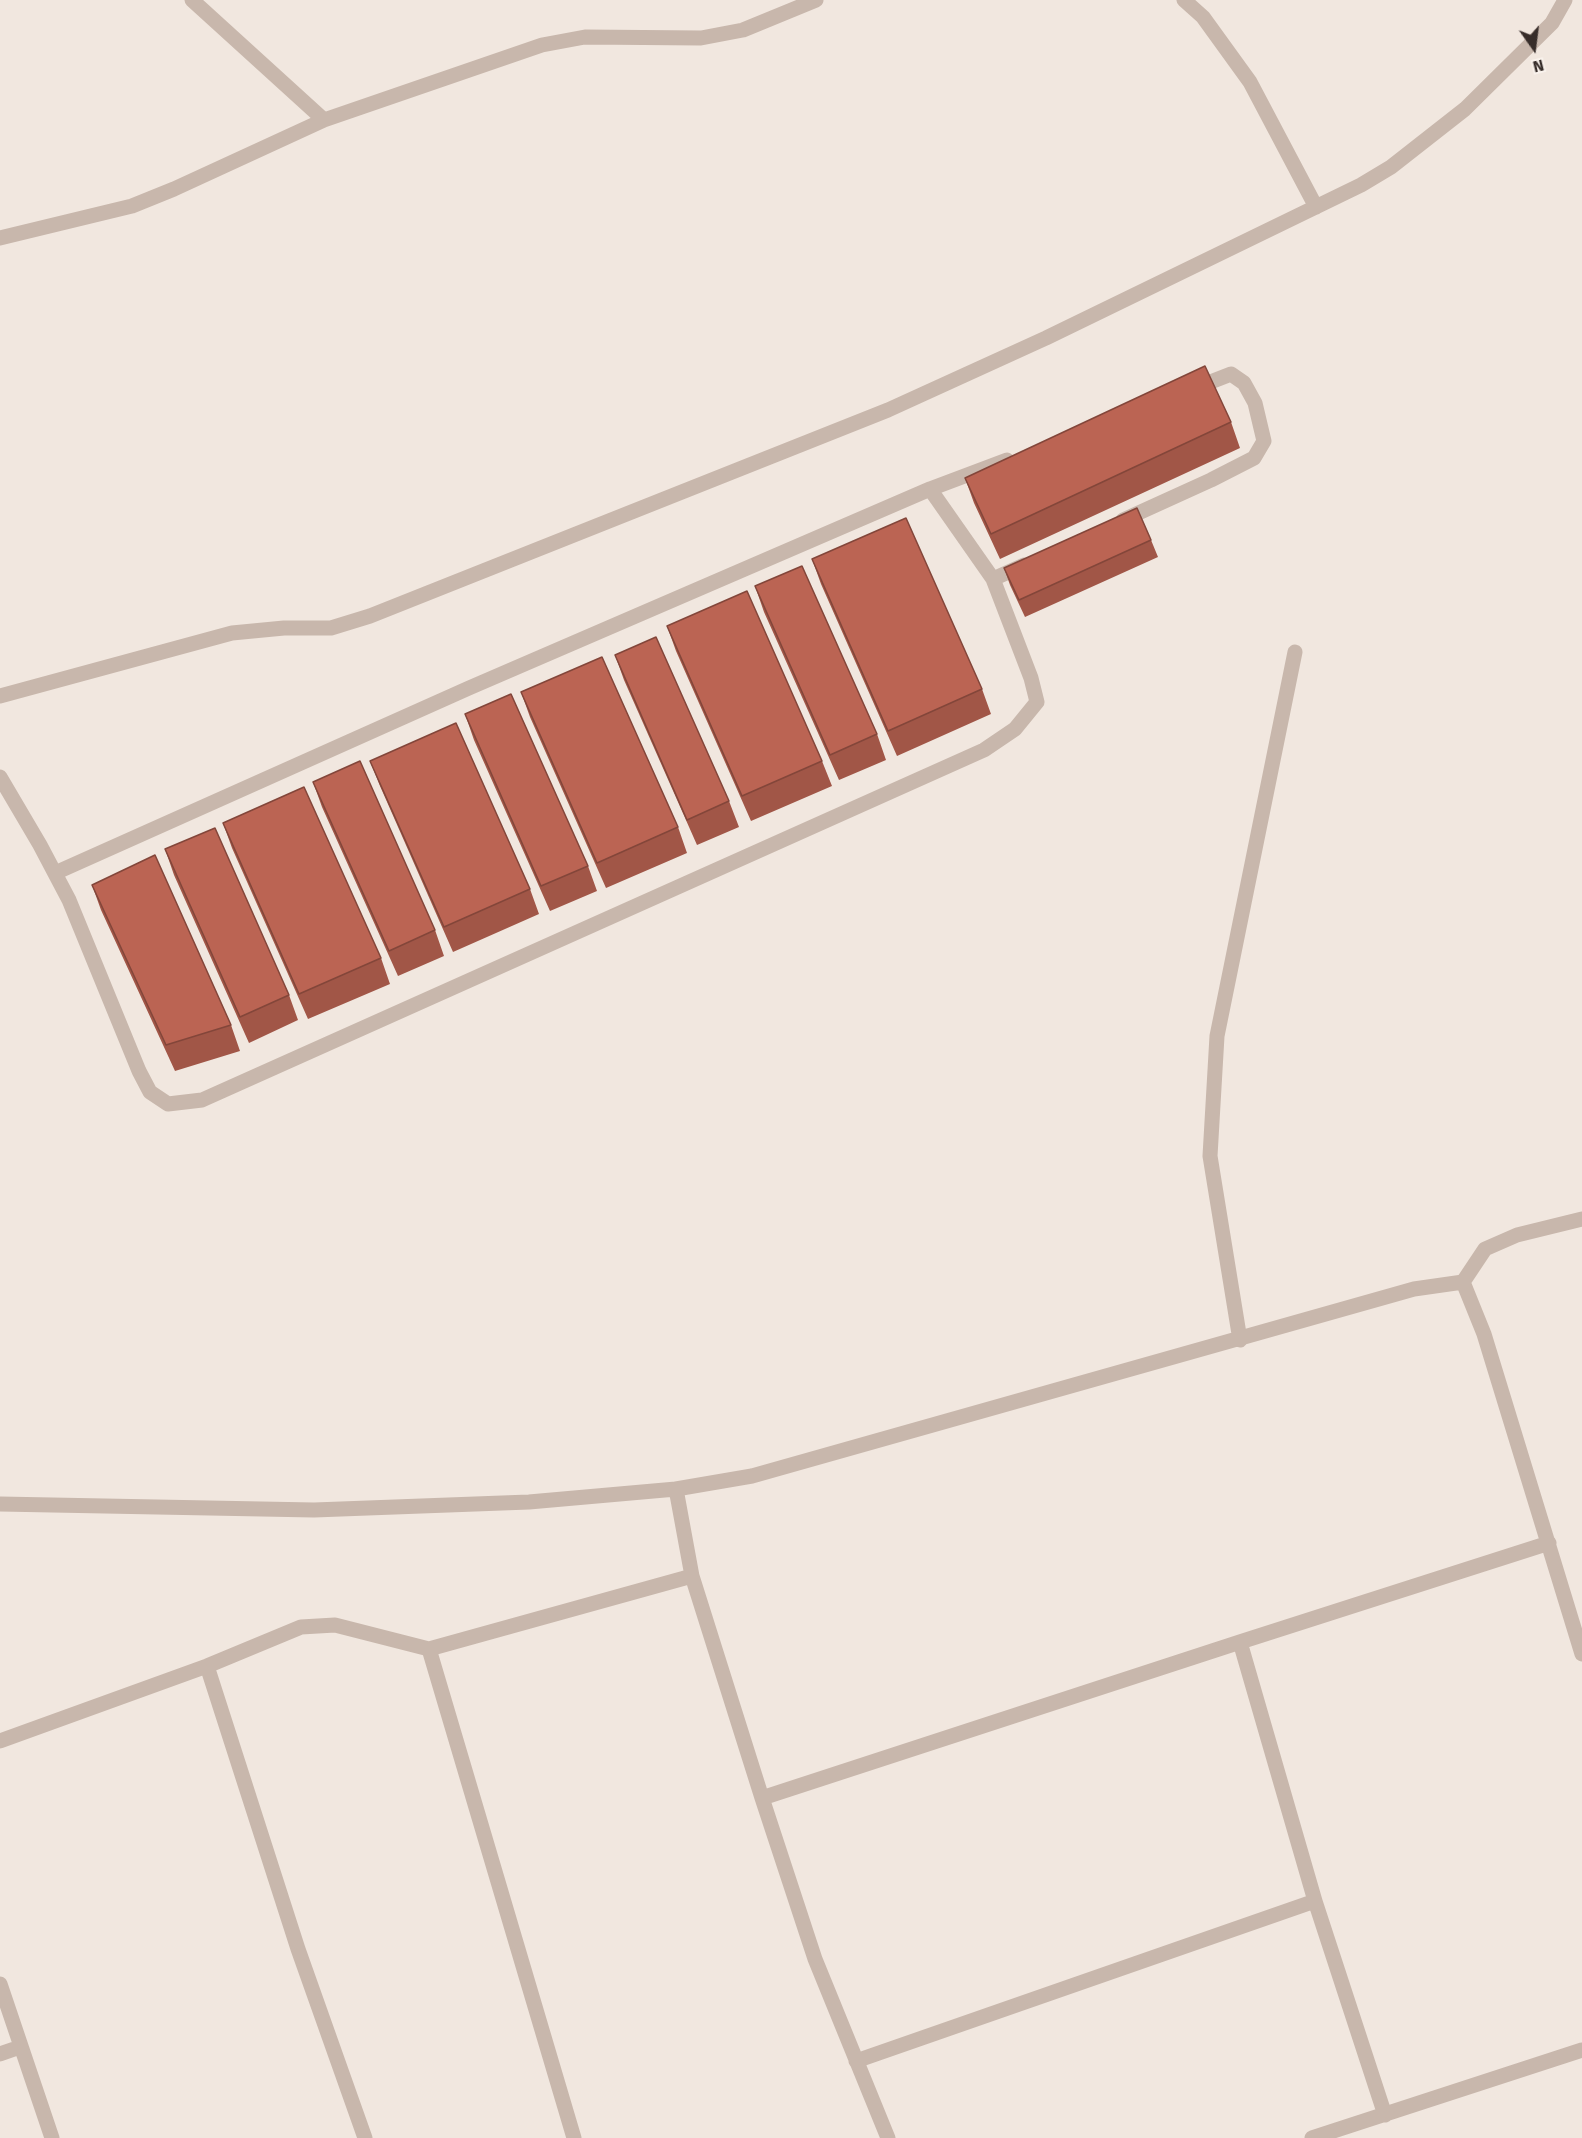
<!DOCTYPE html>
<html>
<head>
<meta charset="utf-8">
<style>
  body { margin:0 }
  #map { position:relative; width:1582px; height:2138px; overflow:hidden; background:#f1e7df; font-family:"Fira Sans",sans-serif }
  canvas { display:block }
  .north { position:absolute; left:1504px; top:18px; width:60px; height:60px; -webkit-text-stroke:4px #f9f2ec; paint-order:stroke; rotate:166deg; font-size:16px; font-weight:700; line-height:24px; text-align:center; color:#372d2a }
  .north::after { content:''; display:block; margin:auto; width:21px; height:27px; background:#372d2a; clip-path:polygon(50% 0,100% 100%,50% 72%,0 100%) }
</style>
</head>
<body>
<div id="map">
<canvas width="1582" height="2138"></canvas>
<div class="north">N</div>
</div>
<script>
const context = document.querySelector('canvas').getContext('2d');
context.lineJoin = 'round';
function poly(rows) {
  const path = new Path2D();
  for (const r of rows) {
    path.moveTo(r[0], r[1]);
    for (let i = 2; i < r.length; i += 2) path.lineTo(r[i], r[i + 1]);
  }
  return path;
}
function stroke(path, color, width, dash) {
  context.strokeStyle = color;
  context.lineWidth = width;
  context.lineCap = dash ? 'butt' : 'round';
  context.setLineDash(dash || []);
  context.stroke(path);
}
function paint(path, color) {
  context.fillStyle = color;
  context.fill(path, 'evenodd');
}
const minor = poly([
  [192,0,324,120],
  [1184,0,1203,17,1250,82,1316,207],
  [0,238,132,206,174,189,324,120,542,45,585,37,701,38,743,30,816,0],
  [1123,520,1211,480,1254,458,1264,441,1255,403,1244,383,1231,374,1195,388],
  [993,579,1024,565],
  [0,696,232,633,284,628,331,628,370,616,888,410,1046,338,1361,185,1391,167,1465,109,1552,23,1565,0],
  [0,777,40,845,69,900,139,1071,150,1092,168,1104,202,1100,984,750,1015,729,1037,702,1031,678,993,579,930,489],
  [55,873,469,688,930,489,1007,460],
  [1463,1282,1485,1249,1517,1235,1582,1219],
  [1240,1340,1210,1156,1217,1036,1295,652],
  [676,1489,692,1576,762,1798,815,1959,888,2138],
  [0,1504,314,1510,529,1502,676,1489,752,1476,1414,1289,1463,1282,1484,1334,1582,1654],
  [1240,1642,1315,1901,1385,2115],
  [429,1649,692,1576],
  [207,1666,298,1949,365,2138],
  [0,1741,207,1666,301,1627,335,1625,429,1649,574,2138],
  [762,1798,1240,1642,1549,1543],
  [0,1984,52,2138],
  [0,2054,20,2047],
  [856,2061,1315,1901],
  [1312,2138,1582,2050]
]);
const wall = poly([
  [1231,422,1240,448,1000,559,974,503,965,478],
  [1151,540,1158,557,1025,617,1010,585,1004,568],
  [812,559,982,689,991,714,897,756,821,584],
  [755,586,877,734,886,760,839,780,764,612],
  [667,626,822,761,832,786,751,821,676,651],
  [615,655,729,801,739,827,697,845,624,680],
  [521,692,678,827,687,853,606,888,530,717],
  [465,714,588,866,597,891,550,911,474,740],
  [370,761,530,889,539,914,453,952,380,786],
  [313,782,435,930,444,956,398,976,322,807],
  [223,823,381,958,390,984,308,1019,232,848],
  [165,849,289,995,298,1020,249,1043,174,875],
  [92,885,231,1025,240,1051,175,1071,101,910]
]);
const building = poly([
  [1205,366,1231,422,991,534,965,478,1205,366],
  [1137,508,1151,540,1019,600,1004,568,1137,508],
  [906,518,982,689,888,731,812,559,906,518],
  [802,566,877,734,830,755,755,586,802,566],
  [747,591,822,761,742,796,667,626,747,591],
  [656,637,729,801,687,820,615,655,656,637],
  [602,657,678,827,597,863,521,692,602,657],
  [511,694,588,866,541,886,465,714,511,694],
  [456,723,530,889,444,927,370,761,456,723],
  [360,761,435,930,389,951,313,782,360,761],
  [304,787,381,958,299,994,223,823,304,787],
  [215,828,289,995,240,1017,165,849,215,828],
  [155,855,231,1025,166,1045,92,885,155,855]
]);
stroke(minor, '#c8b7ac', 15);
paint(wall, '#a15647');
paint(building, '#bb6453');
stroke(building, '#83463a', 1.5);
</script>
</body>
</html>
